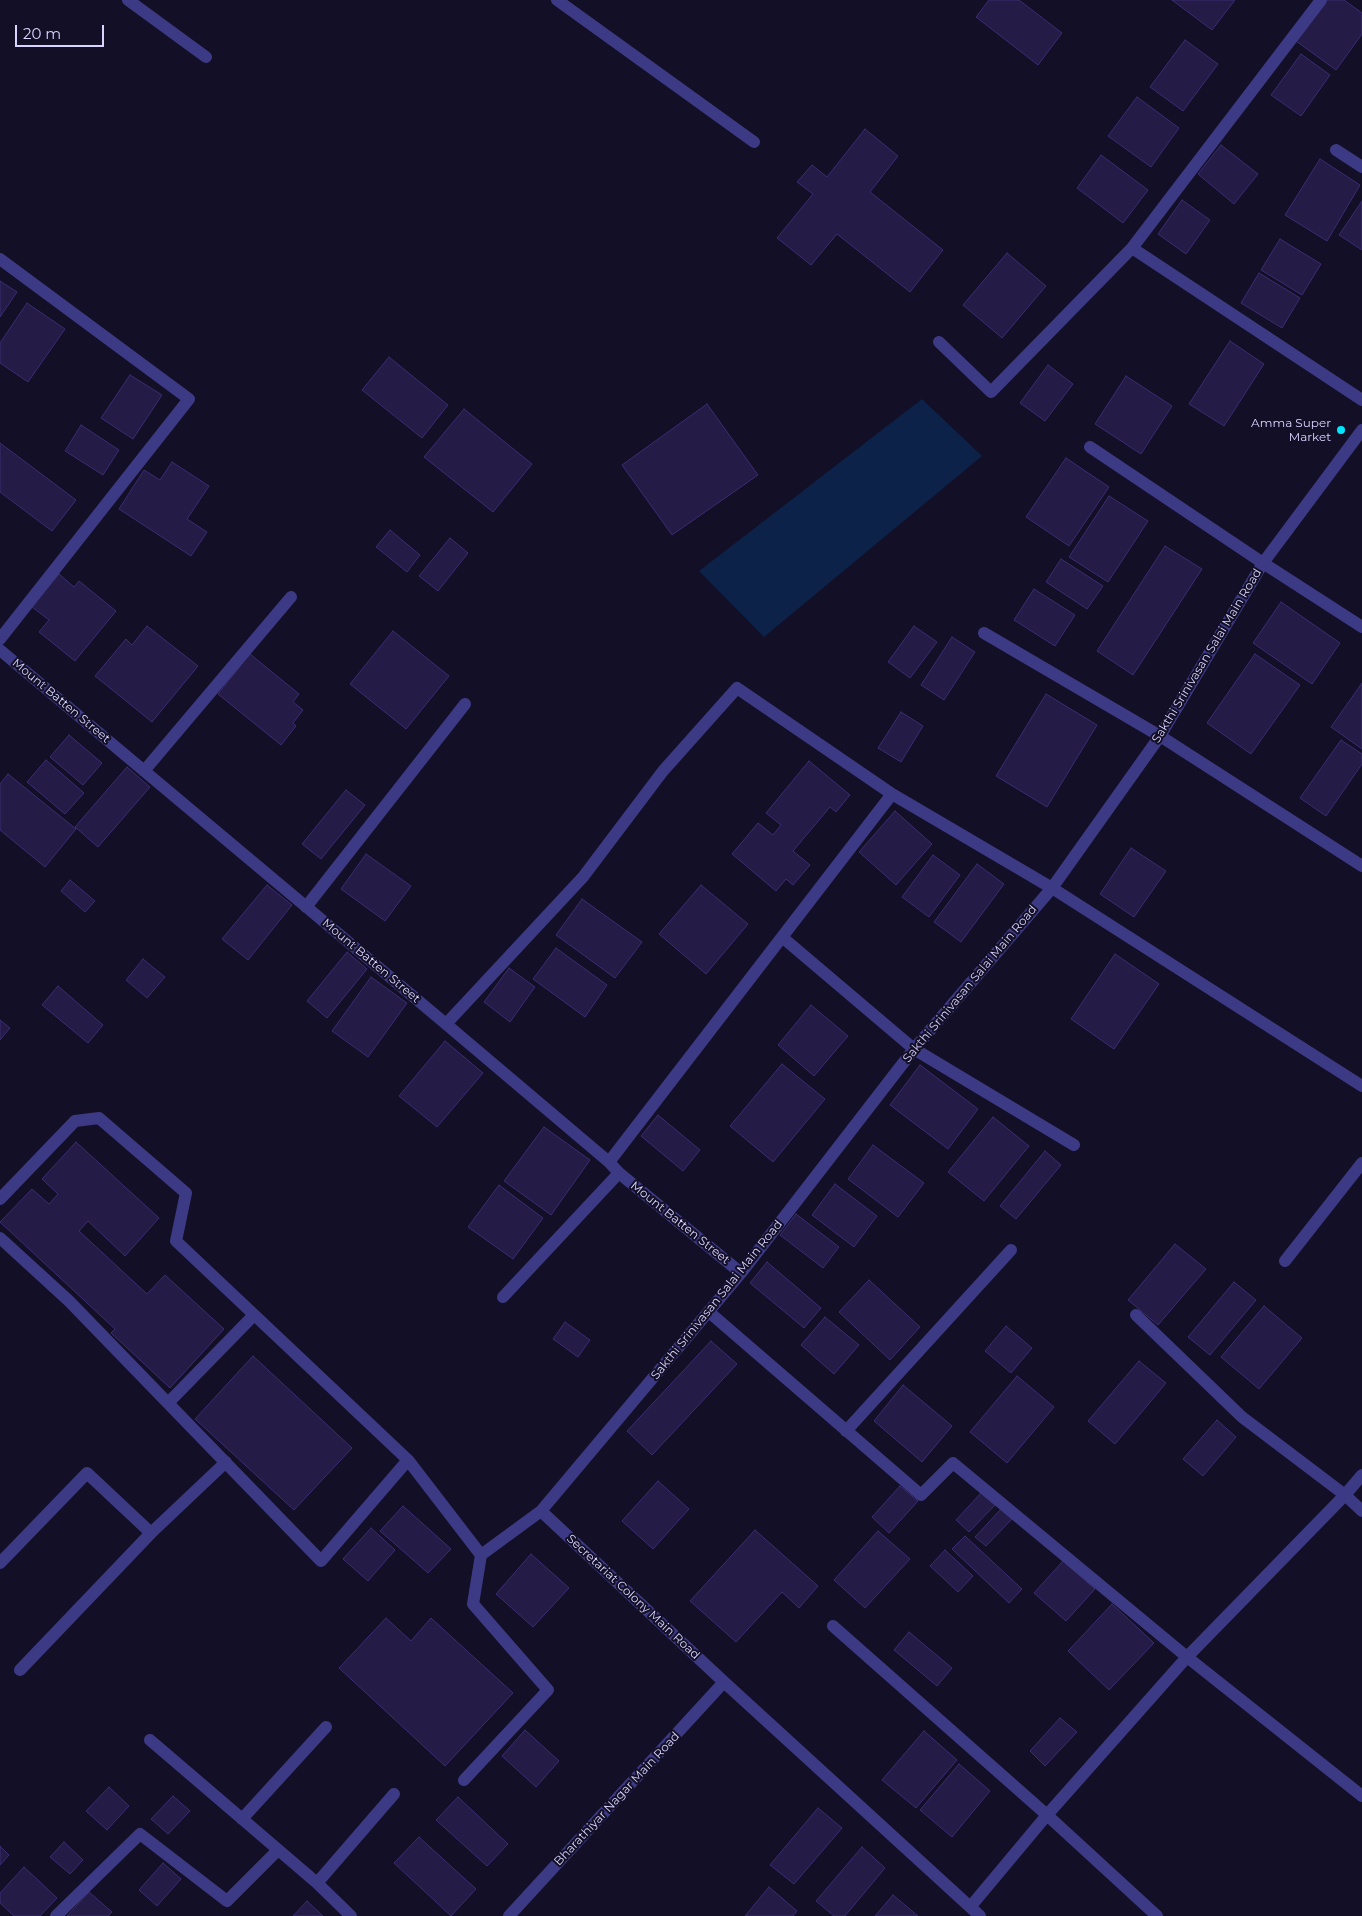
<!DOCTYPE html>
<html>
<head>
<meta charset="utf-8">
<style>
  body { margin:0 }
  #map { position:relative; width:1362px; height:1916px; overflow:hidden; background:#130f26; font-family:Montserrat,sans-serif }
  canvas { display:block }
  .scale { position:absolute; left:15px; top:25px; width:89px; height:22px; box-sizing:border-box; border:2px solid #d9d4ff; border-top:0; padding-left:6px; font-size:15px; line-height:18px; white-space:nowrap; color:#d9d4ff; -webkit-text-stroke:4px #130f26; paint-order:stroke }
</style>
</head>
<body>
<div id="map">
<canvas width="1362" height="1916"></canvas>
<div class="scale">20 m</div>
</div>
<script>
const context = document.querySelector('canvas').getContext('2d');
context.lineJoin = 'round';
function paint(path, color) {
  context.fillStyle = color;
  context.fill(path, 'evenodd');
}
function poly(rows) {
  const path = new Path2D();
  for (const r of rows) {
    path.moveTo(r[0], r[1]);
    for (let i = 2; i < r.length; i += 2) path.lineTo(r[i], r[i + 1]);
  }
  return path;
}
function stroke(path, color, width, dash) {
  context.strokeStyle = color;
  context.lineWidth = width;
  context.lineCap = dash ? 'butt' : 'round';
  context.setLineDash(dash || []);
  context.stroke(path);
}
function drawText(font, color, halo, rows, align = 'center') {
  context.font = font + ' Montserrat,sans-serif';
  context.lineWidth = 4;
  context.setLineDash([]);
  context.textBaseline = 'middle';
  context.strokeStyle = halo;
  context.fillStyle = color;
  for (const [text, x, y, turn = 0] of rows) {
    context.save();
    context.translate(x, y);
    context.rotate((+turn || 0) * Math.PI / 180);
    context.textAlign = isNaN(turn) ? turn : align;
    if (halo) context.strokeText(text, 0, 0);
    context.fillText(text, 0, 0);
    context.restore();
  }
}
const water = poly([
  [922,399,982,456,764,637,699,571]
]);
const building = poly([
  [989,0,1019,0,1062,33,1038,65,976,17,989,0],
  [1172,0,1235,0,1212,30,1172,0],
  [1326,0,1344,0,1362,13,1362,34,1336,70,1296,41,1326,0],
  [1185,40,1218,64,1183,111,1150,87,1185,40],
  [1301,54,1330,75,1301,116,1271,95,1301,54],
  [1137,97,1179,128,1151,167,1108,136,1137,97],
  [865,129,898,156,870,192,943,250,910,292,837,234,811,265,777,238,813,194,797,182,812,165,827,177,865,129],
  [1221,145,1258,174,1234,204,1198,174,1221,145],
  [1101,155,1148,190,1123,223,1077,188,1101,155],
  [1320,159,1360,185,1327,241,1285,215,1320,159],
  [1182,200,1210,220,1186,254,1158,234,1182,200],
  [1362,201,1362,250,1339,235,1362,201],
  [1280,239,1321,264,1302,295,1261,270,1280,239],
  [1007,253,1046,286,1002,338,963,305,1007,253],
  [1259,273,1300,298,1282,328,1241,303,1259,273],
  [0,281,17,292,0,317,0,281],
  [27,303,65,329,28,382,0,363,0,343,27,303],
  [1230,341,1264,364,1224,426,1189,404,1230,341],
  [389,357,448,405,422,438,362,390,389,357],
  [1048,365,1073,384,1045,421,1020,403,1048,365],
  [130,375,162,395,133,439,101,418,130,375],
  [1126,376,1172,406,1141,454,1095,424,1126,376],
  [707,404,758,475,672,535,622,465,707,404],
  [464,409,532,464,493,512,424,457,464,409],
  [81,425,119,450,103,475,65,451,81,425],
  [0,443,76,500,52,531,0,492,0,443],
  [1066,458,1109,487,1069,546,1026,517,1066,458],
  [172,462,209,486,187,519,207,532,191,556,119,509,144,470,160,480,172,462],
  [1109,496,1148,521,1108,582,1069,557,1109,496],
  [390,530,420,555,407,572,376,547,390,530],
  [450,538,468,553,438,591,419,576,450,538],
  [1165,546,1202,569,1133,675,1097,651,1165,546],
  [1061,559,1103,586,1087,609,1046,582,1061,559],
  [59,574,74,587,79,581,116,611,75,661,39,632,49,620,32,607,59,574],
  [1034,589,1075,615,1055,646,1014,620,1034,589],
  [1281,602,1340,643,1312,684,1253,643,1281,602],
  [147,626,198,666,152,722,95,676,126,639,132,645,147,626],
  [914,626,937,642,910,678,888,662,914,626],
  [393,631,449,676,406,729,350,684,393,631],
  [952,637,975,652,944,700,921,685,952,637],
  [250,654,299,694,293,702,303,710,293,723,296,726,281,745,218,694,250,654],
  [1255,654,1300,685,1251,754,1207,723,1255,654],
  [1362,683,1362,749,1331,727,1362,683],
  [1046,694,1097,725,1047,807,996,776,1046,694],
  [901,712,923,726,901,762,878,748,901,712],
  [69,735,102,763,83,785,50,757,69,735],
  [1341,740,1362,754,1362,764,1326,816,1300,798,1341,740],
  [46,760,84,793,65,814,27,782,46,760],
  [809,761,850,795,836,812,830,807,793,851,810,865,793,885,786,879,776,891,732,854,758,823,773,835,781,825,766,813,809,761],
  [127,767,150,787,98,847,75,827,127,767],
  [8,774,76,829,45,867,0,830,0,784,8,774],
  [346,790,365,805,321,859,302,844,346,790],
  [895,811,932,844,896,885,859,852,895,811],
  [1131,848,1166,871,1134,917,1100,894,1131,848],
  [366,854,411,886,385,921,341,889,366,854],
  [933,855,960,875,929,917,902,897,933,855],
  [977,864,1004,884,961,942,934,922,977,864],
  [70,880,95,901,85,912,61,891,70,880],
  [267,885,292,905,248,960,222,939,267,885],
  [701,885,748,924,706,974,659,934,701,885],
  [582,899,642,942,615,978,556,935,582,899],
  [556,948,607,985,585,1017,533,979,556,948],
  [347,952,367,969,327,1018,307,1001,347,952],
  [1115,954,1159,984,1114,1049,1071,1019,1115,954],
  [143,959,165,977,147,998,126,980,143,959],
  [509,968,535,987,510,1022,484,1002,509,968],
  [371,977,407,1003,368,1057,332,1031,371,977],
  [58,986,103,1025,88,1043,42,1005,58,986],
  [811,1005,848,1036,814,1076,778,1045,811,1005],
  [0,1020,10,1028,0,1040,0,1020],
  [445,1041,483,1073,437,1127,399,1096,445,1041],
  [782,1064,825,1099,773,1162,730,1126,782,1064],
  [920,1065,978,1109,948,1149,890,1105,920,1065],
  [658,1115,700,1150,683,1171,641,1136,658,1115],
  [993,1117,1029,1146,984,1201,948,1172,993,1117],
  [544,1127,590,1160,551,1215,504,1181,544,1127],
  [76,1142,159,1218,125,1256,88,1221,79,1231,147,1294,165,1275,224,1329,170,1388,111,1333,115,1329,0,1222,32,1189,49,1204,58,1194,42,1179,76,1142],
  [873,1145,924,1183,898,1217,848,1179,873,1145],
  [1045,1151,1061,1165,1016,1219,1000,1206,1045,1151],
  [835,1184,877,1216,854,1247,812,1215,835,1184],
  [499,1185,543,1218,513,1259,468,1227,499,1185],
  [796,1214,839,1247,823,1268,780,1235,796,1214],
  [1175,1244,1206,1269,1158,1325,1128,1300,1175,1244],
  [767,1262,821,1308,804,1328,750,1283,767,1262],
  [869,1280,920,1327,890,1360,839,1312,869,1280],
  [1234,1282,1256,1300,1210,1355,1188,1337,1234,1282],
  [1264,1306,1302,1338,1259,1389,1221,1357,1264,1306],
  [825,1317,859,1345,834,1374,801,1345,825,1317],
  [565,1322,590,1340,578,1357,553,1339,565,1322],
  [1006,1326,1032,1348,1011,1373,985,1351,1006,1326],
  [711,1341,737,1364,652,1455,627,1431,711,1341],
  [253,1356,352,1448,294,1510,195,1419,253,1356],
  [1139,1361,1166,1383,1115,1444,1088,1421,1139,1361],
  [1017,1376,1054,1407,1007,1463,970,1432,1017,1376],
  [903,1385,952,1426,922,1462,874,1421,903,1385],
  [1217,1420,1236,1437,1203,1476,1183,1459,1217,1420],
  [658,1481,689,1509,653,1549,622,1521,658,1481],
  [900,1486,918,1501,889,1533,872,1517,900,1486],
  [981,1493,995,1505,969,1532,956,1520,981,1493],
  [403,1506,451,1549,428,1573,380,1531,403,1506],
  [1001,1509,1012,1519,986,1546,975,1537,1001,1509],
  [371,1528,395,1550,368,1581,343,1559,371,1528],
  [755,1530,818,1586,799,1608,782,1592,736,1642,690,1601,755,1530],
  [878,1531,910,1559,865,1608,834,1580,878,1531],
  [965,1536,1022,1589,1009,1603,952,1549,965,1536],
  [945,1550,973,1576,958,1592,930,1566,945,1550],
  [531,1554,569,1588,533,1627,496,1594,531,1554],
  [1063,1561,1095,1589,1066,1621,1034,1593,1063,1561],
  [1112,1604,1154,1643,1109,1690,1068,1651,1112,1604],
  [386,1618,411,1641,431,1618,513,1693,445,1766,339,1668,386,1618],
  [909,1632,952,1668,937,1686,894,1650,909,1632],
  [1060,1718,1077,1732,1045,1766,1030,1751,1060,1718],
  [525,1730,559,1761,536,1787,502,1756,525,1730],
  [924,1731,957,1760,916,1808,882,1780,924,1731],
  [959,1764,990,1791,952,1837,920,1810,959,1764],
  [109,1787,129,1806,107,1830,86,1811,109,1787],
  [173,1796,190,1811,168,1834,151,1819,173,1796],
  [458,1797,508,1844,487,1866,436,1820,458,1797],
  [818,1808,842,1828,794,1884,770,1865,818,1808],
  [419,1837,476,1889,451,1916,394,1863,419,1837],
  [64,1842,83,1860,70,1874,50,1857,64,1842],
  [0,1846,9,1855,0,1865,0,1846],
  [862,1847,885,1868,845,1916,834,1916,816,1901,862,1847],
  [163,1863,181,1879,157,1906,139,1890,163,1863],
  [24,1867,57,1898,40,1916,14,1916,0,1903,0,1893,24,1867],
  [769,1887,797,1911,793,1916,745,1916,769,1887],
  [89,1892,112,1912,108,1916,67,1916,89,1892],
  [893,1895,918,1916,875,1916,893,1895],
  [307,1901,323,1916,293,1916,307,1901]
]);
const minor = poly([
  [128,0,206,57],
  [557,0,754,142],
  [1336,150,1362,167],
  [1132,248,1321,0],
  [0,259,189,399,0,639],
  [939,342,991,392,1132,248,1362,400],
  [1090,447,1263,563,1362,627],
  [984,633,1160,736,1362,866],
  [0,650,446,1024,609,1162,619,1173,741,1273],
  [144,771,291,597],
  [892,794,1052,888,1362,1086],
  [306,907,465,704],
  [782,937,914,1049,1074,1145],
  [446,1024,583,877,663,771,737,688,892,794,609,1162],
  [0,1199,75,1121,99,1118,186,1193,176,1241,408,1460,481,1555,541,1511,741,1273,914,1049,1052,888,1160,736,1263,563,1362,430],
  [0,1238,69,1301,321,1561,408,1460],
  [1285,1261,1362,1163],
  [503,1297,619,1173],
  [709,1312,921,1495,953,1463,1187,1657,1362,1796],
  [1136,1315,1242,1417,1345,1495,1362,1511],
  [169,1402,254,1315],
  [846,1431,1011,1250],
  [541,1511,724,1682,980,1916],
  [0,1563,87,1473,151,1533,226,1462],
  [833,1626,1047,1815,1157,1916],
  [20,1670,151,1533],
  [150,1740,317,1883,351,1916],
  [464,1780,548,1690,473,1604,481,1555],
  [242,1819,326,1727],
  [317,1883,394,1794],
  [971,1906,1047,1815,1187,1657,1345,1495,1362,1475],
  [56,1916,140,1834,227,1901,278,1850],
  [509,1916,724,1682]
]);
const markers = [
  [1341,430,5,"#00e5ff"]
];
const poiNames = [
  ["Amma Super",1331,423],
  ["Market",1331,437]
];
const streetNames = [
  ["Sakthi Srinivasan Salai Main Road",1207,656,-59],
  ["Mount Batten Street",61,701,40],
  ["Mount Batten Street",371,961,40],
  ["Sakthi Srinivasan Salai Main Road",970,984,-50],
  ["Mount Batten Street",680,1223,39],
  ["Sakthi Srinivasan Salai Main Road",717,1300,-51],
  ["Secretariat Colony Main Road",633,1597,43],
  ["Bharathiyar Nagar Main Road",617,1799,-47]
];
paint(water, '#0c2248');
paint(building, '#241b47');
stroke(building, '#3b2d73', 1);
stroke(minor, '#3d3a85', 12);
for (const [x, y, r, color] of markers) {
  const dot = new Path2D();
  dot.arc(x, y, r, 0, 2 * Math.PI);
  context.fillStyle = color;
  context.fill(dot);
  stroke(dot, '#130f26', 2);
}
drawText('12px', '#d9d4ff', '#130f26', poiNames, 'right');
drawText('12px', '#d9d4ff', '#130f26', streetNames);
</script>
</body>
</html>
